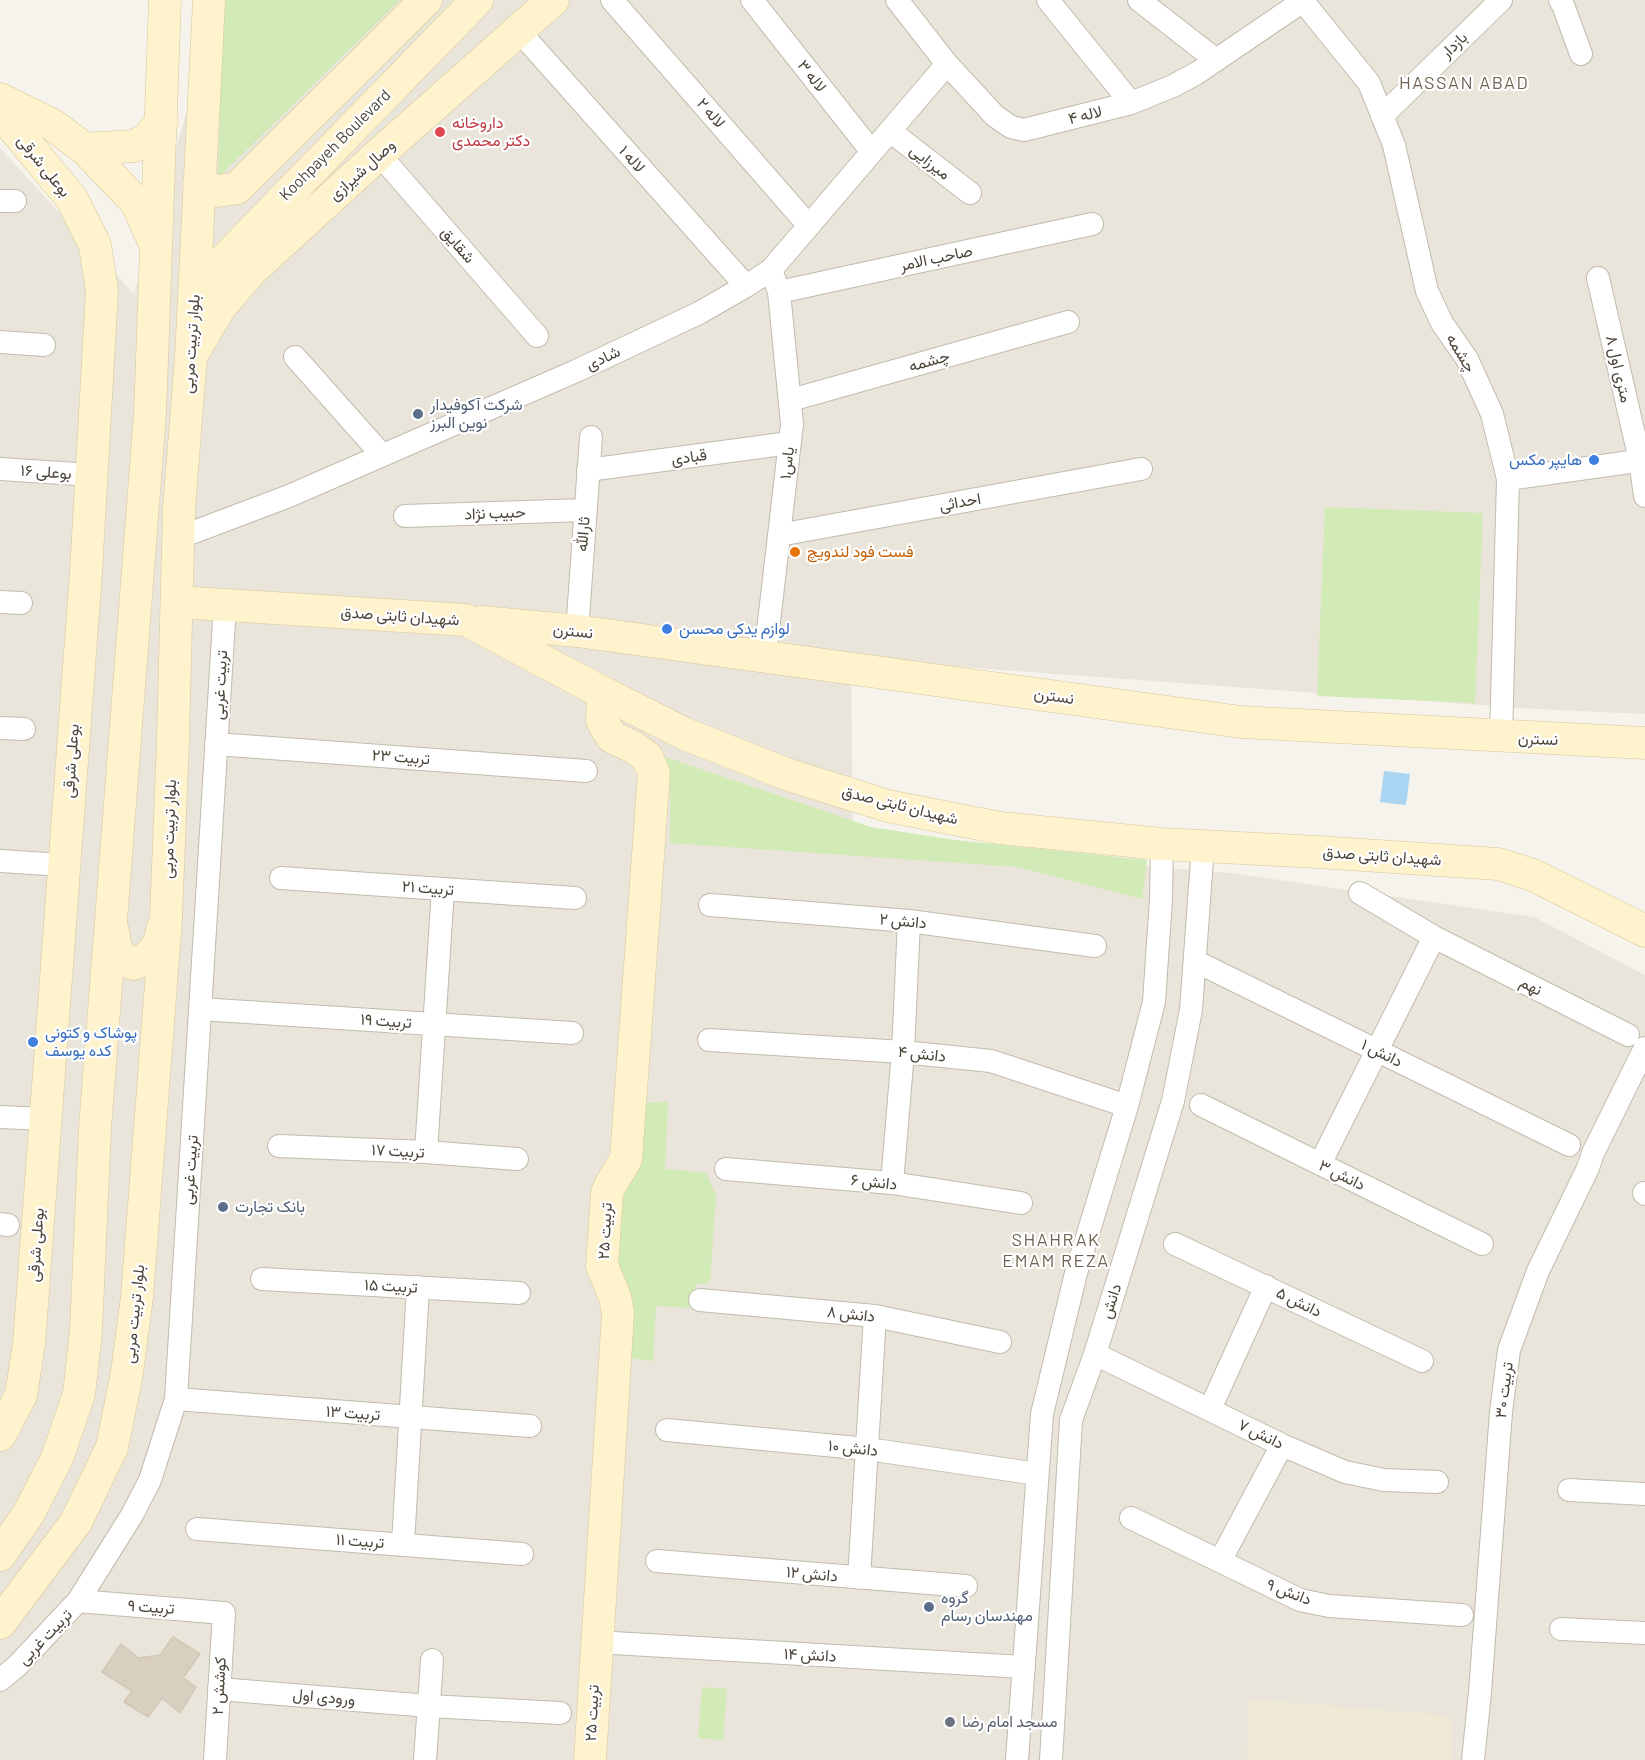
<!DOCTYPE html>
<meta charset="utf-8">
<style>
body{margin:0}
canvas{display:block;background:#f6f3ec}
</style>
<canvas width="1645" height="1760"></canvas>
<script>
const ctx = document.querySelector('canvas').getContext('2d');
ctx.lineJoin = 'round';
function fillPath(path, color) { ctx.fillStyle = color; ctx.fill(path, 'evenodd'); }
const poly = rows => new Path2D(rows.map(r => 'M' + r).join(''));
function strokePath(path, color, width, dash) { ctx.strokeStyle = color; ctx.lineWidth = width; ctx.lineCap = dash ? 'butt' : 'round'; ctx.setLineDash(dash || []); ctx.stroke(path); }
function drawText(font, color, halo, rows, align = 'center') {
  ctx.font = font + ' Barlow,Vazirmatn,sans-serif'; ctx.lineWidth = 4.5; ctx.setLineDash([]); ctx.textBaseline = 'middle'; ctx.strokeStyle = halo; ctx.fillStyle = color; for (const [text, x, y, turn = 0] of rows) {
    ctx.save(); ctx.translate(x, y); ctx.rotate((+turn || 0) * Math.PI / 180); ctx.textAlign = isNaN(turn) ? turn : align; if (halo) ctx.strokeText(text, 0, 0); ctx.fillText(text, 0, 0); ctx.restore();
  }
}
fillPath(poly([
 [219,0,1645,0,1645,714,1536,709,851,659,853,844,1231,873,1534,917,1645,975,1645,1760,0,1760,0,148,134,294]
]), '#eae5da');
fillPath(poly([
 [1250,1699,1453,1716,1451,1760,1247,1760]
]), '#efe8d6');
fillPath(poly([
 [223,0,400,0,218,178],
 [1325,507,1483,513,1475,703,1317,696],
 [663,756,871,827,955,840,1147,860,1142,899,1018,867,670,843,670,780],
 [668,1102,665,1169,706,1173,716,1196,710,1283,696,1284,694,1308,656,1306,653,1361,625,1358,613,1275,616,1190,642,1103],
 [702,1687,727,1689,723,1740,698,1738]
]), '#d2eab5');
fillPath(poly([
 [1384,771,1410,774,1406,805,1380,802]
]), '#a9d4f2');
const building = poly([
 [173,1637,200,1654,183,1678,196,1687,180,1713,162,1698,148,1717,124,1702,132,1691,102,1672,121,1644,139,1658,160,1655,173,1637]
]);
fillPath(building, '#d8cfc1');
strokePath(building, '#d3c7b4', 1.5);
const street = poly([
 [612,0,809,226],
 [752,0,872,152],
 [897,0,947,64,995,116,1011,127,1024,130,1131,103,1173,86,1197,73,1303,1],
 [1048,0,1131,103],
 [1139,0,1216,60],
 [1302,0,1369,83,1394,145,1427,291,1442,323,1467,359,1492,414,1508,479,1501,737],
 [1560,0,1563,5,1581,54],
 [519,31,746,286],
 [1382,116,1501,0],
 [890,131,970,193],
 [379,154,537,336],
 [0,201,15,201],
 [1598,278,1640,460,1645,496],
 [779,292,1092,224],
 [0,342,44,345],
 [295,357,382,455],
 [791,400,1068,322],
 [0,469,92,475],
 [588,470,790,443],
 [1508,479,1645,460],
 [405,516,585,510],
 [779,535,1141,469],
 [178,538,289,496,576,371,699,313,746,286,771,270,947,64],
 [0,602,21,603],
 [577,631,591,437],
 [765,656,792,424,779,292,771,270],
 [0,728,24,729],
 [216,744,586,771],
 [0,861,63,865],
 [281,878,575,898],
 [1360,893,1434,937,1628,1035],
 [710,905,909,921,1095,946],
 [1195,961,1569,1145],
 [200,1009,572,1033],
 [709,1040,903,1052,991,1061,1127,1106],
 [1201,1105,1482,1244],
 [0,1117,45,1119],
 [279,1146,426,1152,517,1159],
 [426,1152,443,889],
 [1320,1164,1434,937],
 [726,1169,892,1183,1021,1203],
 [892,1183,903,1052,909,921],
 [1644,1193,1645,1194],
 [0,1224,8,1225],
 [1175,1244,1422,1361],
 [262,1279,519,1293],
 [700,1300,875,1316,1000,1342],
 [1095,1354,1282,1445,1345,1472,1384,1480,1437,1482],
 [176,1399,530,1426],
 [1210,1409,1266,1286],
 [667,1430,868,1449,1037,1474],
 [1569,1490,1645,1494],
 [1131,1518,1300,1600,1329,1606,1462,1615],
 [197,1529,522,1554],
 [403,1544,418,1287],
 [657,1561,966,1586],
 [1220,1561,1282,1445],
 [859,1578,875,1316],
 [78,1601,224,1613,215,1760],
 [1561,1629,1645,1633],
 [596,1642,1024,1667],
 [0,1680,17,1666,78,1601,132,1515,150,1480,176,1399,225,605],
 [219,1689,429,1706,560,1713],
 [425,1760,432,1660],
 [1017,1760,1042,1414,1076,1273,1127,1106,1154,1002,1161,899,1162,844],
 [1051,1760,1071,1420,1095,1354,1173,1101,1191,1010,1203,846],
 [1473,1760,1480,1692,1501,1412,1509,1350,1538,1271,1588,1168,1593,1153,1645,1048]
]);
const secondary = poly([
 [0,99,53,125,85,149,136,202,155,244],
 [0,112,72,199,95,245,102,291,86,572,29,1344,21,1395,0,1435],
 [85,149,134,146,147,139,162,121],
 [199,185,218,191,237,188,426,0],
 [195,290,477,0],
 [194,351,220,307,251,271,379,154,553,0],
 [177,602,466,620,592,687,685,734,786,774,888,806,1000,828,1162,844,1318,852,1498,864,1533,875,1645,931],
 [482,622,577,631,1241,722,1645,743],
 [112,928,117,953,124,960,133,964,147,958,153,951,159,943,163,927],
 [0,1555,29,1513,57,1458,79,1394,86,1331,95,1128,150,414,165,0],
 [0,1623,76,1522,112,1447,127,1373,137,1297,166,919,173,739,179,508,191,357,209,0],
 [590,1760,618,1313,615,1297,602,1266,607,1193,610,1186,626,1159,654,773,647,757,633,747,612,737,606,728,602,720,603,693]
]);
strokePath(street, '#c2bbae', 24);
strokePath(secondary, '#d6c79b', 33);
strokePath(street, '#fff', 22);
strokePath(secondary, '#fff3cd', 32);
for (const [x, y, r, color] of [
 [440,132,6,"#e0444e"],
 [418,414,6,"#5c6f8a"],
 [1594,460,6,"#3f7fe0"],
 [795,552,6,"#e8710a"],
 [667,629,6,"#3f7fe0"],
 [33,1042,6,"#3f7fe0"],
 [223,1207,6,"#5c6f8a"],
 [929,1607,6,"#5c6f8a"],
 [950,1722,6,"#6b7280"]
]) { const dot = new Path2D(); dot.arc(x, y, r, 0, 2 * Math.PI); ctx.fillStyle = color; ctx.fill(dot); strokePath(dot, '#fff', 2); }
drawText('16px', '#4b4439', '#fff', [
 ["بازدار",1454,45,-44],
 ["لاله ۳",812,76,52],
 ["لاله ۲",711,113,49],
 ["لاله ۴",1085,115,-14],
 ["Koohpayeh Boulevard",335,145,-45],
 ["لاله ۱",632,159,48],
 ["میرزایی",930,162,38],
 ["بوعلی شرقی",44,166,51],
 ["وصال شیرازی",362,170,-42],
 ["شقایق",458,245,49],
 ["صاحب الامر",936,258,-12],
 ["بلوار تربیت مربی",191,344,-86],
 ["چشمه",1461,353,59],
 ["شادی",603,358,-25],
 ["چشمه",929,361,-16],
 ["۸ متری اول",1619,369,77],
 ["قبادی",689,457,-8],
 ["یاس۱",787,463,-84],
 ["بوعلی ۱۶",46,472,4],
 ["احداثی",960,502,-10],
 ["حبیب نژاد",495,513,-2],
 ["ثارالله",583,534,-86],
 ["شهیدان ثابتی صدق",400,616,4],
 ["نسترن",573,631,6],
 ["تربیت غربی",220,685,-87],
 ["نسترن",1054,696,8],
 ["نسترن",1538,739,2],
 ["تربیت ۲۳",401,757,4],
 ["بوعلی شرقی",71,761,-86],
 ["شهیدان ثابتی صدق",900,805,14],
 ["بلوار تربیت مربی",169,829,-88],
 ["شهیدان ثابتی صدق",1382,856,4],
 ["تربیت ۲۱",428,888,4],
 ["دانش ۲",903,921,5],
 ["نهم",1531,986,27],
 ["تربیت ۱۹",386,1021,4],
 ["دانش ۱",1382,1053,26],
 ["دانش ۴",922,1054,6],
 ["تربیت ۱۷",398,1151,3],
 ["تربیت غربی",190,1170,-86],
 ["دانش ۳",1342,1175,26],
 ["دانش ۶",874,1182,6],
 ["تربیت ۲۵",605,1231,-87],
 ["بوعلی شرقی",36,1245,-86],
 ["تربیت ۱۵",391,1286,3],
 ["دانش",1111,1301,-72],
 ["دانش ۵",1299,1302,26],
 ["بلوار تربیت مربی",134,1314,-84],
 ["دانش ۸",851,1314,6],
 ["تربیت ۳۰",1504,1390,-83],
 ["تربیت ۱۳",353,1413,4],
 ["دانش ۷",1261,1434,26],
 ["دانش ۱۰",853,1448,6],
 ["تربیت ۱۱",360,1541,4],
 ["دانش ۱۲",812,1574,5],
 ["دانش ۹",1289,1592,21],
 ["تربیت ۹",151,1607,4],
 ["تربیت غربی",45,1637,-46],
 ["دانش ۱۴",810,1655,3],
 ["کوشش ۲",219,1686,-87],
 ["ورودی اول",324,1697,5],
 ["تربیت ۲۵",592,1713,-87]
]);
drawText('16px', '#be3a42', '#fff', [
 ["داروخانه",452,123],
 ["دکتر محمدی",452,141]
], 'left');
drawText('16px', '#4e5e75', '#fff', [
 ["شرکت آکوفیدار",430,405],
 ["نوین البرز",430,423],
 ["بانک تجارت",235,1207],
 ["گروه",941,1598],
 ["مهندسان رسام",941,1616]
], 'left');
drawText('16px', '#366cbe', '#fff', [
 ["هایپر مکس",1582,460,"right"],
 ["لوازم یدکی محسن",679,629],
 ["پوشاک و کتونی",45,1033],
 ["کده یوسف",45,1051]
], 'left');
drawText('16px', '#c56008', '#fff', [
 ["فست فود لندویچ",807,552]
], 'left');
drawText('16px', '#5b616d', '#fff', [
 ["مسجد امام رضا",962,1722]
], 'left');
ctx.letterSpacing = '1.5px';
drawText('18px', '#6e6250', '#fff', [
 ["HASSAN ABAD",1464,83],
 ["SHAHRAK",1056,1240],
 ["EMAM REZA",1056,1261]
]);
ctx.letterSpacing = '0px';
</script>
